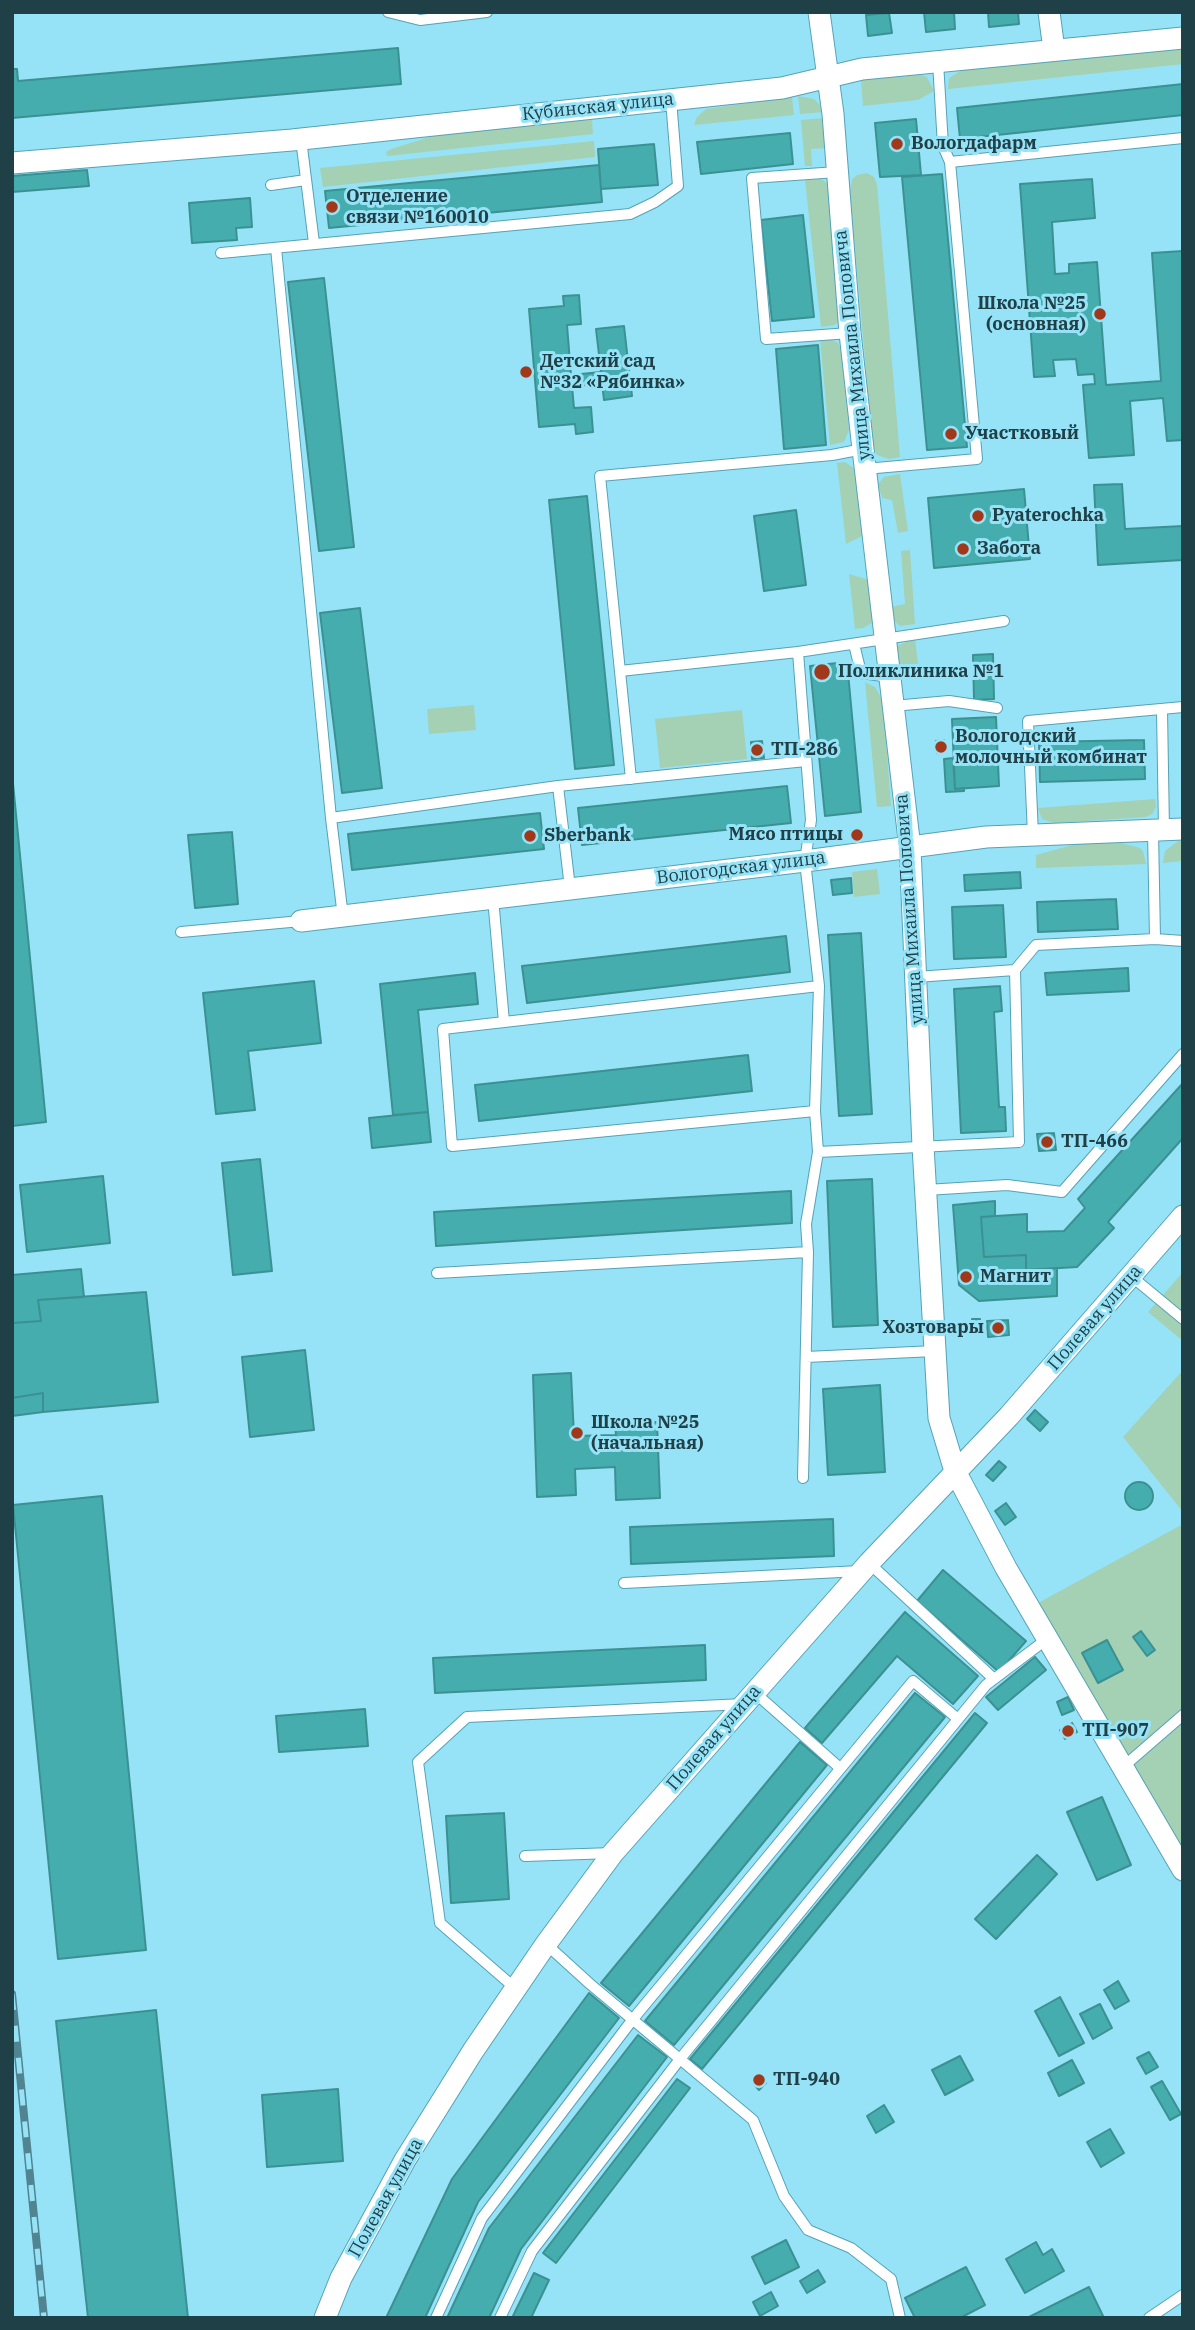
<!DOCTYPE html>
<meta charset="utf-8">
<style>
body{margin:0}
#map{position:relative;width:1195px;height:2330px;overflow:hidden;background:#96e3f8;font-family:"IBM Plex Serif",serif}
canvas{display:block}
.frame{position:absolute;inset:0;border:14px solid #204048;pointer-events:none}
</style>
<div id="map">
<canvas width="1195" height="2330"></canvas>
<div class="frame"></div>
</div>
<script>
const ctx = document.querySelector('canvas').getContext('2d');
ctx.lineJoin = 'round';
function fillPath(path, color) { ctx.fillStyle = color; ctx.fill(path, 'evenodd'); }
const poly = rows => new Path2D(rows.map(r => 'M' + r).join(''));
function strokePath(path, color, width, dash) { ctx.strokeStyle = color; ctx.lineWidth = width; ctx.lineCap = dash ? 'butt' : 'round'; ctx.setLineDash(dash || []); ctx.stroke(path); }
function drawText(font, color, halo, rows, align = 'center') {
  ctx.font = font + ' "IBM Plex Serif",serif'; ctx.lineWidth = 6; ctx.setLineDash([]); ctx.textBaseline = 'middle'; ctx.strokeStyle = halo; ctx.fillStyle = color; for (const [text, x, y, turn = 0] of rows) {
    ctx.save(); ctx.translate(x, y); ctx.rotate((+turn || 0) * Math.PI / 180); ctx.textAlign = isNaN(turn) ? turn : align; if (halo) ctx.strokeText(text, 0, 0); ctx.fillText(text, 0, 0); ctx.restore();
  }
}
fillPath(poly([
 [1183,49,1183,64,948,89,949,78,962,70],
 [921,75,927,77,934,91,918,100,863,106,861,80],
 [798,96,814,99,820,105,823,112,800,114],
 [792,97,794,115,694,125,697,117,706,109],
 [825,118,828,148,811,149,812,166,805,166,801,120],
 [592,119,593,134,387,156,386,152,391,149,433,136],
 [594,141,595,157,323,187,320,168],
 [867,173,874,177,877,184,900,457,889,459,877,455,873,447,850,192,852,179,857,175],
 [821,179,827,183,831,190,840,321,834,325,821,327,805,180],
 [828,338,838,343,841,350,849,430,844,442,830,445,820,339],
 [845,462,855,469,864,530,862,536,846,544,837,463],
 [900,474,908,531,898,533,892,500,882,498,878,484,884,477],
 [910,550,915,624,900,626,892,619,890,607,905,604,901,551],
 [849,574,869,580,874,622,863,628,855,629],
 [915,638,919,673,906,673,899,668,895,647],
 [865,682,875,687,883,701,891,806,877,807],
 [474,705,476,730,429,734,427,709],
 [742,710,747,759,660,768,655,719],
 [1155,799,1156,807,1152,814,1146,817,1054,823,1042,819,1038,808],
 [1178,841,1182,841,1183,861,1163,863,1165,851],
 [1121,843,1140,848,1143,851,1146,864,1036,868,1036,855,1076,844],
 [877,869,880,894,854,897,852,872],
 [1183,1272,1183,1341,1148,1312],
 [1183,1370,1183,1512,1123,1437],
 [1183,1524,1183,1853,1038,1603]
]), '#a4d0b4');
const building = poly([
 [924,12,954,12,955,29,926,32,924,12],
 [988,12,1018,12,1019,24,989,27,988,12],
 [889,13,892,33,868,36,866,15,889,13],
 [398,48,401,84,12,118,12,69,17,69,18,81,398,48],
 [1183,84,1183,115,960,139,957,108,1183,84],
 [916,119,921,175,880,177,875,123,916,119],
 [790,133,793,164,701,174,697,142,790,133],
 [654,144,658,185,601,189,598,149,654,144],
 [599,165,602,202,329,228,325,191,599,165],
 [87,170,89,186,12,192,12,176,87,170],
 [942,174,967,447,927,450,902,177,942,174],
 [1092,179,1095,218,1052,222,1055,274,1069,273,1069,264,1097,262,1106,385,1161,381,1152,253,1183,251,1183,440,1167,441,1163,398,1130,401,1134,455,1089,458,1083,385,1095,384,1094,374,1078,375,1076,359,1053,360,1055,376,1034,377,1020,184,1092,179],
 [250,198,252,227,236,228,237,240,192,243,189,203,250,198],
 [803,215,814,317,772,321,761,220,803,215],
 [324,278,354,547,319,551,288,282,324,278],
 [579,295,581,324,567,325,571,375,601,372,596,329,624,326,632,396,604,400,602,384,572,386,574,408,591,407,593,432,576,434,575,424,539,427,529,309,564,306,563,296,579,295],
 [818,345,826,445,784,449,776,349,818,345],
 [1122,484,1125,529,1183,526,1183,560,1098,565,1094,485,1122,484],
 [1024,489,1030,559,934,568,928,498,1024,489],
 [587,496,614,765,575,769,549,500,587,496],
 [796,510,806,585,764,591,754,516,796,510],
 [360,608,382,788,342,793,320,613,360,608],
 [993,654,994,699,974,700,973,655,993,654],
 [847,662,861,812,825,816,810,666,847,662],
 [996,717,999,786,955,789,952,719,996,717],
 [944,740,945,752,937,753,936,741,944,740],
 [1144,740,1145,779,1040,782,1039,742,1144,740],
 [762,741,764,758,752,759,751,742,762,741],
 [953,758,955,789,964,788,964,791,946,792,944,759,953,758],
 [12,773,46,1122,12,1126,12,773],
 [787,786,791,823,582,845,578,808,787,786],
 [540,813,544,849,352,870,348,834,540,813],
 [862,830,863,838,852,839,851,831,862,830],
 [232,832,238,904,195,908,188,835,232,832],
 [1020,872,1021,888,965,891,964,875,1020,872],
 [851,878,852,893,833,895,831,880,851,878],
 [1116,899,1118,929,1038,932,1037,902,1116,899],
 [1003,905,1006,957,954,959,952,907,1003,905],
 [861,933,872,1114,839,1116,828,935,861,933],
 [786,936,790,972,527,1003,522,966,786,936],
 [1128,968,1129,991,1047,995,1045,973,1128,968],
 [475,973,478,1004,418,1010,428,1112,393,1115,380,984,475,973],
 [314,981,321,1043,248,1051,255,1110,216,1114,203,993,314,981],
 [1000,986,1002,1011,994,1012,999,1107,1005,1107,1006,1131,961,1133,954,989,1000,986],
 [748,1055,752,1091,479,1121,475,1085,748,1055],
 [1183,1083,1183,1138,1108,1222,1114,1228,1077,1267,1026,1270,1026,1255,984,1257,981,1217,1027,1214,1027,1232,1064,1231,1085,1208,1078,1199,1183,1083],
 [428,1112,431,1142,372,1148,369,1118,428,1112],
 [1054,1133,1056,1150,1039,1151,1037,1134,1054,1133],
 [260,1159,272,1271,233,1275,222,1163,260,1159],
 [103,1176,110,1243,27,1252,20,1185,103,1176],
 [872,1179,878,1325,833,1327,827,1181,872,1179],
 [791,1191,792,1223,436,1246,434,1212,791,1191],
 [995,1201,995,1216,981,1217,984,1257,1026,1255,1026,1270,1057,1268,1057,1296,979,1301,959,1285,953,1205,995,1201],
 [81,1269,84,1297,38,1300,41,1321,12,1323,12,1275,81,1269],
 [146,1292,158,1402,43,1412,43,1393,12,1398,12,1323,41,1321,38,1300,146,1292],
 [972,1319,980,1319,980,1332,972,1331,972,1319],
 [1008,1320,1009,1335,988,1337,987,1321,1008,1320],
 [305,1350,314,1430,250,1437,242,1357,305,1350],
 [571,1373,574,1436,616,1435,615,1424,657,1422,660,1498,616,1500,615,1467,575,1469,576,1495,537,1497,533,1375,571,1373],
 [880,1385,885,1472,828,1475,823,1389,880,1385],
 [43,1393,43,1412,12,1416,12,1398,43,1393],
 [1035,1410,1048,1422,1040,1431,1027,1419,1035,1410],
 [999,1461,1006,1467,993,1481,986,1475,999,1461],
 '1125 1496a14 14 0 1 1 28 0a14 14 0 1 1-28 0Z',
 [102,1496,146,1950,58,1959,13,1505,102,1496],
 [1006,1503,1016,1517,1005,1525,995,1511,1006,1503],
 [833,1519,834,1556,631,1564,630,1527,833,1519],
 [943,1570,1026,1641,999,1672,917,1601,943,1570],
 [905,1612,978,1676,953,1704,897,1656,822,1743,805,1728,905,1612],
 [1141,1631,1155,1650,1147,1656,1133,1637,1141,1631],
 [1107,1640,1123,1670,1098,1683,1082,1653,1107,1640],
 [705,1645,706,1680,435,1693,433,1658,705,1645],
 [1035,1657,1046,1670,998,1710,986,1697,1035,1657],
 [915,1693,945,1717,674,2045,645,2021,915,1693],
 [1068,1697,1074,1710,1062,1715,1057,1702,1068,1697],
 [365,1709,368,1746,279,1752,276,1716,365,1709],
 [975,1713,987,1723,702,2069,690,2059,975,1713],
 [1072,1723,1077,1732,1065,1739,1060,1730,1072,1723],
 [800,1742,827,1765,629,2006,601,1983,800,1742],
 [1102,1797,1131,1865,1097,1880,1067,1812,1102,1797],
 [504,1813,509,1899,451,1903,446,1816,504,1813],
 [1037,1855,1057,1874,996,1939,975,1919,1037,1855],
 [1118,1981,1129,2001,1115,2009,1104,1990,1118,1981],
 [589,1993,619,2018,478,2202,425,2318,386,2318,452,2179,589,1993],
 [1060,1997,1084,2043,1059,2056,1035,2011,1060,1997],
 [1100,2004,1112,2028,1093,2039,1080,2014,1100,2004],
 [156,2010,188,2318,88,2318,56,2021,156,2010],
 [638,2035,667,2057,521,2249,489,2318,447,2318,489,2228,638,2035],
 [1149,2052,1158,2067,1146,2074,1137,2058,1149,2052],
 [960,2056,973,2080,945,2095,932,2070,960,2056],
 [1072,2060,1084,2083,1059,2096,1048,2073,1072,2060],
 [759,2077,766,2083,759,2090,753,2083,759,2077],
 [677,2079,690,2088,556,2263,543,2253,677,2079],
 [1162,2081,1181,2114,1170,2120,1151,2087,1162,2081],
 [338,2089,343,2161,267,2167,262,2095,338,2089],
 [884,2105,894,2122,876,2133,867,2116,884,2105],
 [1110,2129,1124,2153,1101,2167,1087,2142,1110,2129],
 [786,2240,799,2267,765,2284,752,2257,786,2240],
 [1036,2242,1043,2255,1052,2249,1064,2271,1025,2293,1006,2259,1036,2242],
 [966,2267,985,2305,960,2318,915,2318,905,2298,966,2267],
 [818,2270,825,2282,807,2293,800,2281,818,2270],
 [534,2273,549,2280,531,2318,512,2318,534,2273],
 [1089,2287,1104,2318,1027,2318,1089,2287],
 [771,2292,778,2306,760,2316,753,2302,771,2292]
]);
fillPath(building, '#46adaf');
strokePath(building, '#3b9192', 2);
const service = poly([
 [388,12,420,20,487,12],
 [301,139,314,243],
 [950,162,1183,138],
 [837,172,752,178,766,339,850,333],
 [271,185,306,180],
 [276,248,331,818,343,917],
 [221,253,630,214,655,202,678,186,671,100],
 [865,469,977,459,950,162,943,146,938,62],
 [854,644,861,673,890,677],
 [620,671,798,652],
 [893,706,949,701,997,708],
 [1162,710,1164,830],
 [631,779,600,476,832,455,863,449],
 [558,786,570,888],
 [331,818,558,786,806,761],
 [1153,831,1155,939],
 [1033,835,1028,721,1183,707],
 [493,898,504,1022],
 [181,932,301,921],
 [1015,970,1036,945,1155,939,1183,941],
 [916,977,1015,970,1019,1142,818,1152,815,1111,819,986,805,861,811,820,798,652,1004,621],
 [815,1111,452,1146,443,1029,819,986],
 [926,1190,1007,1185,1062,1192,1183,1054],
 [437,1273,808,1252],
 [1131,1276,1183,1319],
 [806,1357,935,1351],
 [803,1478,808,1252,806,1224,818,1152],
 [869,1563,994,1679],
 [624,1583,860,1571],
 [754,1692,840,1768],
 [1123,1767,1183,1715],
 [525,1856,613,1853],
 [546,1944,590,1984,753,2120,784,2196,808,2230,851,2248,891,2279,900,2318],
 [515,1988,440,1923,418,1762,467,1717,744,1704],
 [436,2318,482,2218,633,2019,913,1681,958,1719],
 [500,2318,532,2251,680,2059,986,1685,1047,1639],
 [1149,2318,1183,2295]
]);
const minor = poly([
 [819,12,833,114,850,333,863,449,910,848,923,1146,939,1418,955,1471,1006,1568,1183,1870],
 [1049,12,1054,50],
 [12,163,292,140,782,88,862,69,1183,38],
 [301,921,805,861,986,837,1183,829],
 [325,2318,341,2278,405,2160,473,2051,546,1944,613,1853,869,1563,1009,1416,1183,1216]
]);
strokePath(service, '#55a2b6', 12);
strokePath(minor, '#55a2b6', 23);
strokePath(service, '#fff', 10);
strokePath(minor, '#fff', 21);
const rail = poly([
 [12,1994,44,2318]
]);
strokePath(rail, '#518491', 8);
strokePath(rail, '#96e3f8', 5, [16]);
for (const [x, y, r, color] of [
 [897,144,7,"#a03819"],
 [332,207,7,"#a03819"],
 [1100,314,7,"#a03819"],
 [526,372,7,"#a03819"],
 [951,434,7,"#a03819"],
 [978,516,7,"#a03819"],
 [963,549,7,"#a03819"],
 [822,672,9,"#a03819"],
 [941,747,7,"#a03819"],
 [757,750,7,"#a03819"],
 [857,835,7,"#a03819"],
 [530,836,7,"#a03819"],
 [1047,1142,7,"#a03819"],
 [966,1277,7,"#a03819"],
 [998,1328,7,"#a03819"],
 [577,1433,7,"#a03819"],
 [1068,1731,7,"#a03819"],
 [759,2080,7,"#a03819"]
]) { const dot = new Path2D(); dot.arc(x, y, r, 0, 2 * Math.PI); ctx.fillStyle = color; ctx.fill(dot); strokePath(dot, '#96e3f8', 2.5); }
drawText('18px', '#204048', '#96e3f8', [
 ["Кубинская улица",598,107,-6],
 ["улица Михаила Поповича",853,345,-96],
 ["Вологодская улица",741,868,-7],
 ["улица Михаила Поповича",910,909,-94],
 ["Полевая улица",1095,1318,-49],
 ["Полевая улица",714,1738,-49],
 ["Полевая улица",386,2198,-61]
]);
drawText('bold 18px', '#204048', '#96e3f8', [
 ["Вологдафарм",911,144],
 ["Отделение",346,197],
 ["связи №160010",346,218],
 ["Школа №25",1086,304,"right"],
 ["(основная)",1086,325,"right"],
 ["Детский сад",540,362],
 ["№32 «Рябинка»",540,383],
 ["Участковый",965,434],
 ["Pyaterochka",992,516],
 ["Забота",977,549],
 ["Поликлиника №1",838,672],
 ["Вологодский",955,737],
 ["молочный комбинат",955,758],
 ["ТП-286",771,750],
 ["Мясо птицы",843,835,"right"],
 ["Sberbank",544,836],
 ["ТП-466",1061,1142],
 ["Магнит",980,1277],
 ["Хозтовары",984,1328,"right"],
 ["Школа №25",591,1423],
 ["(начальная)",591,1444],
 ["ТП-907",1082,1731],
 ["ТП-940",773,2080]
], 'left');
</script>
